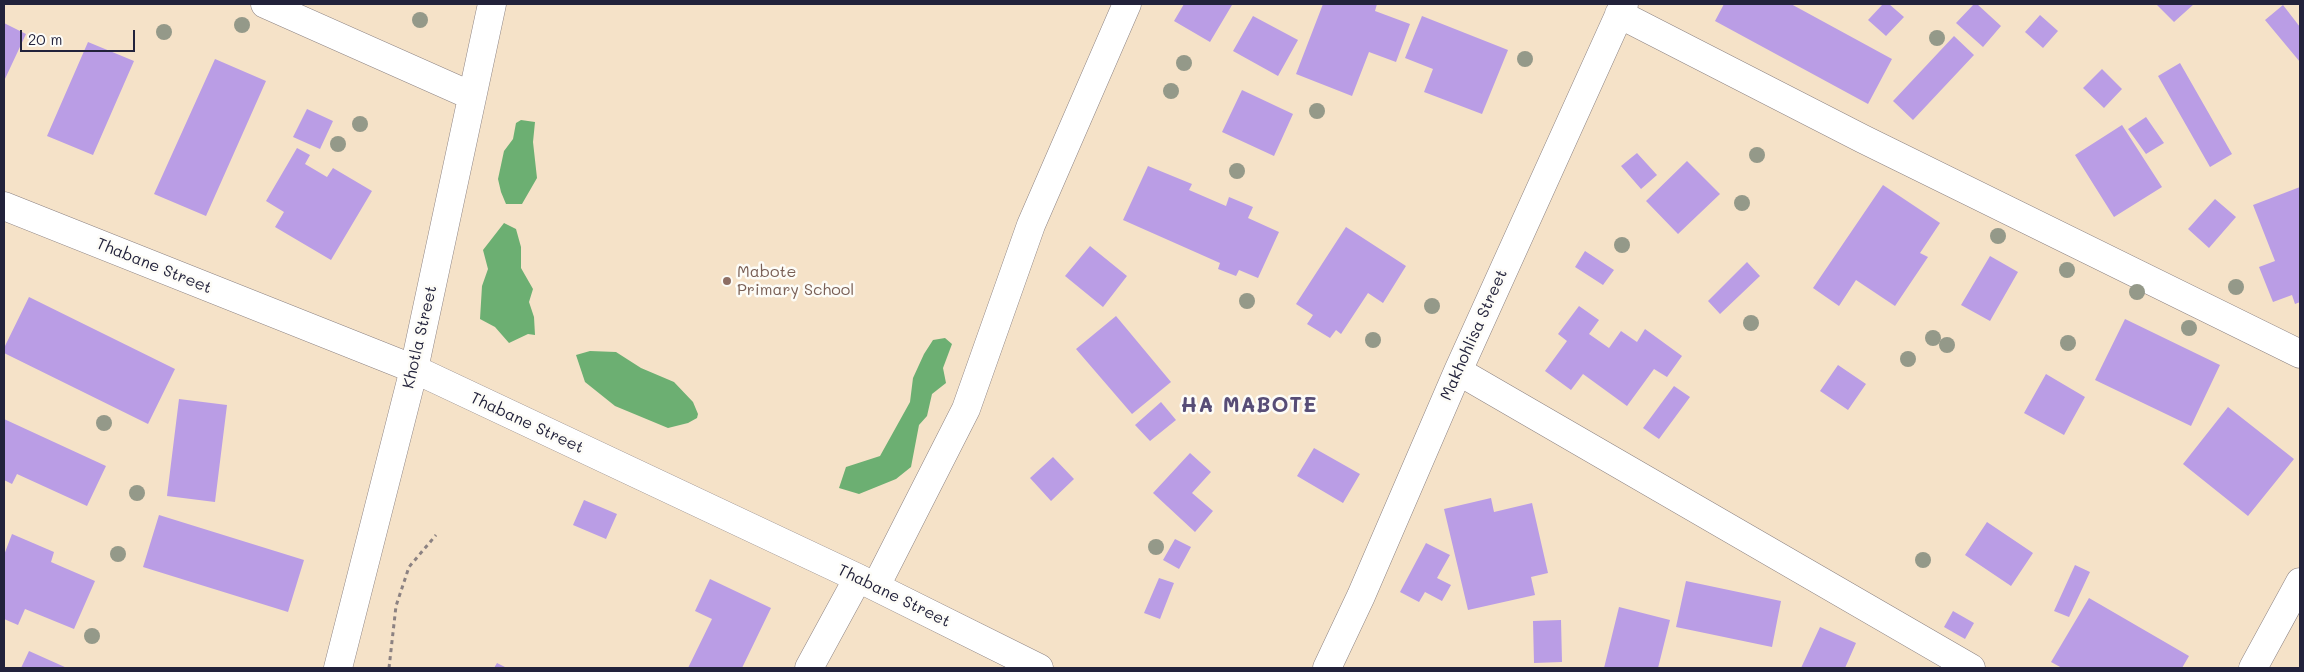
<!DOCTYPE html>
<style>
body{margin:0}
#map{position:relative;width:2304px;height:672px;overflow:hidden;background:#f5e2c8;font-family:Mali,sans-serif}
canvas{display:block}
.frame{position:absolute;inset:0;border:5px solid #22223b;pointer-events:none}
.scale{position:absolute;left:20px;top:30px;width:115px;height:22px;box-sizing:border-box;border:2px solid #22223b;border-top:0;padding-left:6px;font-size:15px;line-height:18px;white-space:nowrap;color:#22223b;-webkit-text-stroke:4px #fdfcf7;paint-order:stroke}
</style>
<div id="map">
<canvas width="2304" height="672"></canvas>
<div class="frame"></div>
<div class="scale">20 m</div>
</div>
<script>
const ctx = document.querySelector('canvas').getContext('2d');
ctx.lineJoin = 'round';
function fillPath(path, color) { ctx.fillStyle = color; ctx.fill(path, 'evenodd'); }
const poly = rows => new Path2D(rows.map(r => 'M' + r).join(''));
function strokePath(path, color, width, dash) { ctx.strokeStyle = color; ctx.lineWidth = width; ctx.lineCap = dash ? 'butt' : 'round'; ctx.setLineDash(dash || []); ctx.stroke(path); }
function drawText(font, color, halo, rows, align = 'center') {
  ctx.font = font + ' Mali,sans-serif'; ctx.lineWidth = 5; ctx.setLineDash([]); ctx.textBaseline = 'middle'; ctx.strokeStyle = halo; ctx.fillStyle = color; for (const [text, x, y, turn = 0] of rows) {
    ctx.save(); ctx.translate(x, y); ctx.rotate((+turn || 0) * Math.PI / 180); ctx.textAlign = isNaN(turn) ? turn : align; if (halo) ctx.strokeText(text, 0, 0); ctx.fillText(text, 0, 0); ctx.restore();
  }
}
fillPath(poly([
 [521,120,535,122,533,142,537,178,522,204,506,204,501,192,498,179,504,151,513,139,516,123],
 [504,223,516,229,521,247,521,268,533,289,529,302,534,317,535,335,528,334,509,343,495,327,480,319,482,286,488,269,483,250],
 [945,338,952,344,943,368,946,383,932,394,927,416,919,425,911,467,896,479,859,494,839,488,846,467,880,456,910,402,913,378,924,354,933,340],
 [590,351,616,352,641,368,674,382,693,402,698,414,697,418,688,423,668,428,615,406,585,382,576,355]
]), '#6caf72');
fillPath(poly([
 [1184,4,1230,4,1232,5,1210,42,1174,21],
 [1323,4,1377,4,1375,11,1410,24,1396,62,1369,52,1352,96,1296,74],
 [1724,4,1791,4,1892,59,1868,104,1715,21],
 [1883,4,1889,4,1904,17,1886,36,1868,20],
 [1974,4,1977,4,2001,26,1983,47,1956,23],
 [2156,4,2194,4,2174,22],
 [2283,5,2300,27,2300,62,2265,20],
 [2040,15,2058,31,2043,48,2025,32],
 [1253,16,1298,40,1278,76,1233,51],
 [1422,16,1508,50,1482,114,1424,92,1433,69,1405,58],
 [4,23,26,34,4,81],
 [1954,36,1974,55,1913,120,1893,101],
 [88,42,134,61,93,155,47,136],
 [215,59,266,81,206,216,154,194],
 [2180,63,2232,154,2210,167,2158,76],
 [2102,69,2122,89,2104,108,2083,88],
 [1242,90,1293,114,1274,156,1222,132],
 [307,109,333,121,320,149,293,137],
 [2146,117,2164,143,2146,154,2128,129],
 [2122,125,2162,187,2114,217,2075,155],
 [297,148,310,155,305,164,327,177,333,168,372,191,331,260,275,227,284,212,266,201],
 [1637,153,1657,175,1641,189,1621,166],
 [1687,161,1720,194,1678,234,1646,201],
 [1148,166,1192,184,1189,190,1226,206,1229,197,1253,207,1248,218,1279,232,1258,278,1239,270,1236,276,1218,269,1220,263,1123,220],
 [1883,185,1940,223,1920,253,1928,257,1895,306,1856,280,1839,306,1813,288],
 [2300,187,2300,302,2295,304,2292,295,2273,302,2259,267,2275,261,2253,205],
 [2215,199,2236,217,2209,248,2188,229],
 [1346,227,1406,266,1383,303,1368,293,1341,334,1336,330,1330,338,1307,324,1313,315,1296,304],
 [1090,246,1127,276,1103,307,1065,276],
 [1585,251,1614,270,1603,285,1575,267],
 [1990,256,2018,272,1990,321,1961,305],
 [1747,262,1760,276,1720,314,1708,301],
 [29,297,175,369,148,424,4,353,4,348],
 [1579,306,1599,320,1589,334,1609,348,1621,331,1637,342,1645,329,1682,356,1667,377,1654,369,1627,406,1583,374,1571,390,1545,371,1567,341,1558,334],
 [1116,316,1171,382,1132,414,1076,349],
 [2125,319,2220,365,2191,426,2095,380],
 [1838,365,1866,384,1848,410,1820,391],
 [2046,374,2085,397,2064,435,2024,413],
 [1674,386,1690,397,1659,439,1643,428],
 [179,399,227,405,215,502,167,496],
 [1161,402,1176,420,1150,441,1135,425],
 [2228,407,2294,459,2248,516,2183,464],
 [4,419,106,466,87,506,17,474,12,484,4,480],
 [1314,448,1360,474,1343,503,1297,476],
 [1190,453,1211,472,1192,493,1213,511,1195,532,1153,493],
 [1053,457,1074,479,1051,501,1030,478],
 [1491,498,1494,512,1532,503,1548,573,1531,577,1535,595,1468,610,1444,509],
 [584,500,617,514,606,539,573,525],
 [159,515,304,560,288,612,143,567],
 [1987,522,2033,553,2011,586,1965,555],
 [12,534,54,552,51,562,95,581,74,629,25,609,18,625,4,619,4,555],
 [1175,539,1191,547,1179,569,1163,560],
 [1426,543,1450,555,1437,578,1451,585,1442,601,1425,592,1419,602,1400,592],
 [2075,565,2090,572,2069,617,2054,611],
 [1159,578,1174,583,1160,619,1144,613],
 [710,579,771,608,742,668,688,668,712,619,695,611],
 [1686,581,1781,601,1772,647,1676,627],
 [2089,598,2189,656,2182,668,2062,668,2051,662],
 [1619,607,1670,620,1658,668,1604,668],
 [1953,611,1974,623,1965,639,1944,627],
 [1561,620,1562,662,1534,663,1533,621],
 [1820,627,1856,643,1845,668,1801,668],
 [29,651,67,668,21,668],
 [497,663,507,668,494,668]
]), '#ba9de5');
const minor = poly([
 [265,4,472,96],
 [1619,14,1863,139,2300,354],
 [4,206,414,369,858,578,1039,668],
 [1458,371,1971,668],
 [876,586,966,409,1031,225,1127,4],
 [338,668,414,369,492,4],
 [809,668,858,578],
 [1327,668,1361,596,1458,371,1624,4],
 [2253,668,2300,582]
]);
strokePath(minor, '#8c8282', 29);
strokePath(poly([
 [389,668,396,606,409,567,436,535]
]), '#8c8282', 3, [4, 4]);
strokePath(minor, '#fff', 28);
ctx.fillStyle = '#949989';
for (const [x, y] of [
 [420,20],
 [242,25],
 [164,32],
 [1937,38],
 [1525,59],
 [1184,63],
 [1171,91],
 [1317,111],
 [360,124],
 [338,144],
 [1757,155],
 [1237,171],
 [1742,203],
 [1998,236],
 [1622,245],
 [2067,270],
 [2236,287],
 [2137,292],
 [1247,301],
 [1432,306],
 [1751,323],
 [2189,328],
 [1933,338],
 [1373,340],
 [2068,343],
 [1947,345],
 [1908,359],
 [104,423],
 [137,493],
 [1156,547],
 [118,554],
 [1923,560],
 [92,636]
]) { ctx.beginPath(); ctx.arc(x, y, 8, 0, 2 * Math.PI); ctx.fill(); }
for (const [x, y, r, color] of [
 [727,281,5,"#8d6e63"]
]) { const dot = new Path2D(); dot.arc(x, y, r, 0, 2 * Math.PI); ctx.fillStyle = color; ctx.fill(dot); strokePath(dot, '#fdfcf7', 2); }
drawText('16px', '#22223b', '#fdfcf7', [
 ["Thabane Street",154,266,22],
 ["Makhohlisa Street",1474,335,-66],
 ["Khotla Street",420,337,-77],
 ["Thabane Street",527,423,25],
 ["Thabane Street",894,596,26]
]);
drawText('16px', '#785e54', '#fdfcf7', [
 ["Mabote",737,272],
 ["Primary School",737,290]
], 'left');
ctx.letterSpacing = '1px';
drawText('bold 21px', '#574d76', '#fdfcf7', [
 ["HA MABOTE",1249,406]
]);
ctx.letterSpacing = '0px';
</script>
